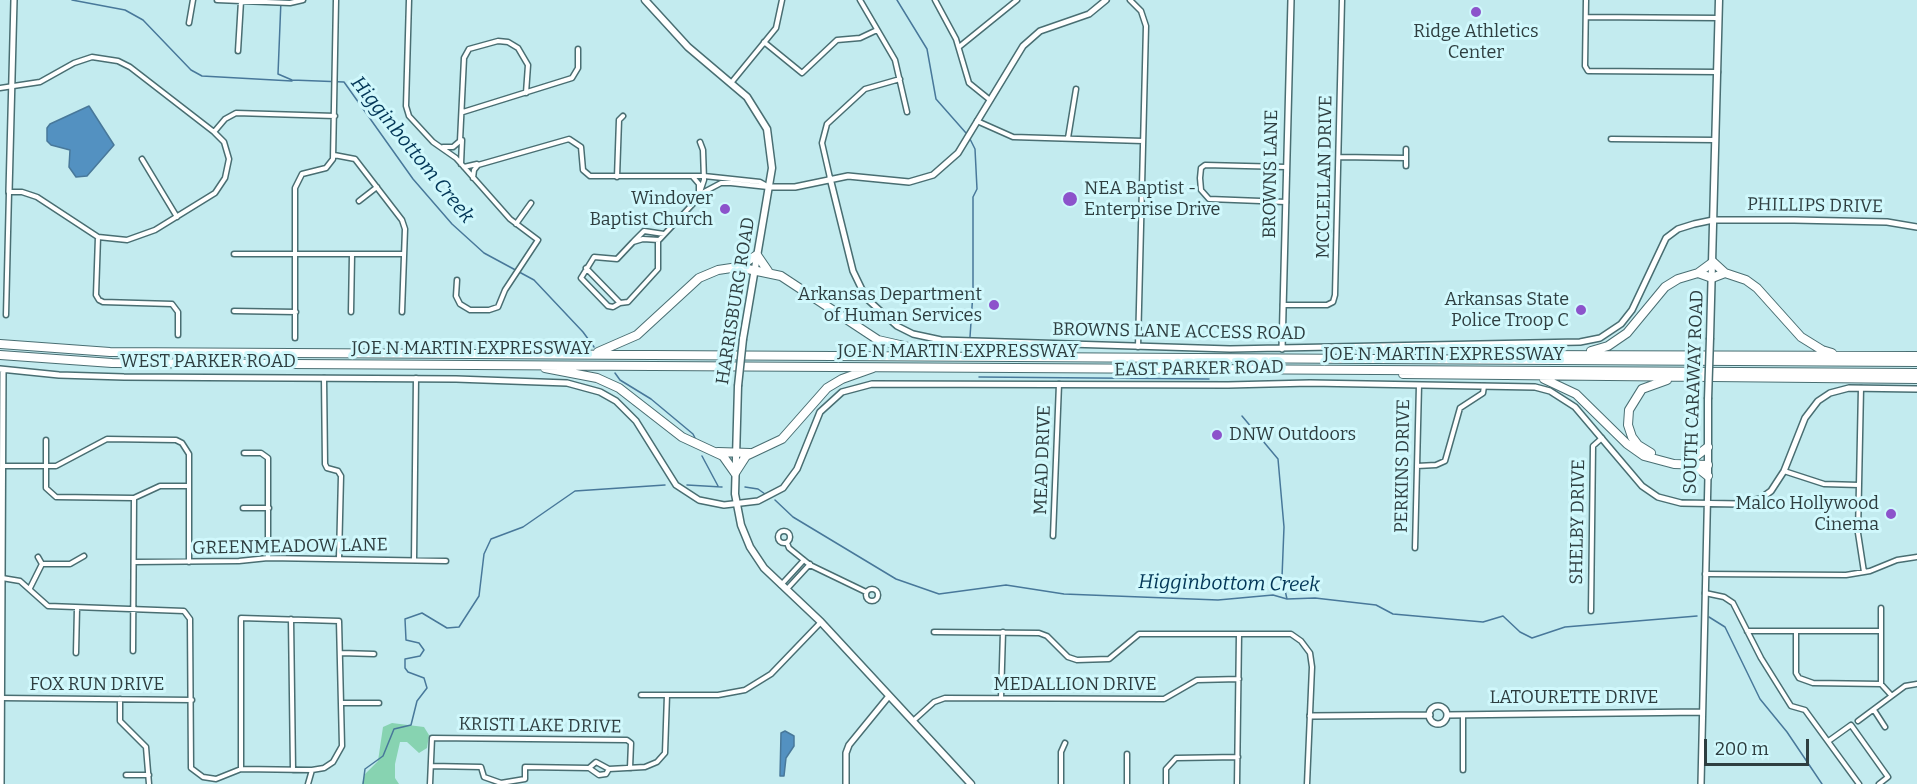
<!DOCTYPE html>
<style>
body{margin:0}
#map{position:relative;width:1917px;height:784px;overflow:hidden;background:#c3ebef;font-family:Bitter,serif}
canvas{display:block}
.scale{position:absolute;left:1704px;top:739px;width:105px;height:27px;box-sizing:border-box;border:3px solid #2e3e40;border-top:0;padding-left:8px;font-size:18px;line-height:21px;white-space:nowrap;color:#2e3e40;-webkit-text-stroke:4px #d0f8fc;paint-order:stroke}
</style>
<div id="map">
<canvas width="1917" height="784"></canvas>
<div class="scale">200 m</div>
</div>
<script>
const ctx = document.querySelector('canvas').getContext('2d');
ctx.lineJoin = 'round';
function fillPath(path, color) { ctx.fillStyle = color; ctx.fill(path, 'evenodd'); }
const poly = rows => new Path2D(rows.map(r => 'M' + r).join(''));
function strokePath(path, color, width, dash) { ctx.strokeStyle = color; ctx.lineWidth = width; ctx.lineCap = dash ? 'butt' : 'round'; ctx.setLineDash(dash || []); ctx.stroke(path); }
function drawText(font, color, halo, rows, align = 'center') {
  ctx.font = font + ' Bitter,serif'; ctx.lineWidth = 6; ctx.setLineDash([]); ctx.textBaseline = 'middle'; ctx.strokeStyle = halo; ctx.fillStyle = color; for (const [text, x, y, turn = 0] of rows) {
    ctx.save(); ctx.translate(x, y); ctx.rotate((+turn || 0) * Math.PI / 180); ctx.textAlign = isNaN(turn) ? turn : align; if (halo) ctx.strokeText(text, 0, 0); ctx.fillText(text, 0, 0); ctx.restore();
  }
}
fillPath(poly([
 [392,723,424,727,429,735,427,748,419,753,407,742,400,742,395,764,395,778,399,784,362,784,365,774,378,761,383,727]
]), '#87d3b1');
const water = poly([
 [89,106,114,145,87,176,76,177,69,167,70,150,51,145,47,141,47,128,50,124,89,106],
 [785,731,794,736,794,746,786,758,784,776,780,776,781,733,785,731]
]);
fillPath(water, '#5391c1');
strokePath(water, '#48789a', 1.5);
strokePath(poly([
 [72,0,125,10,143,20,191,70,202,76,292,81],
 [281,0,278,74,292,80,344,82,413,179,452,224,484,253,534,280,583,332,594,347],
 [897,0,927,49,936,99,966,133],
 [970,337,973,292,973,197,977,189,975,149,970,139],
 [615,373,620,380,651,399,693,434,695,438],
 [979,377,1209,379],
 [1242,416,1278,459,1284,527,1282,577,1287,599],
 [702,456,718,486],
 [687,485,722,487],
 [745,487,758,489,765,494],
 [775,500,793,517,896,579,939,594,1006,585,1064,594,1218,600,1273,595,1287,599,1315,598,1376,605,1393,614,1483,622,1503,616,1520,632,1532,638,1565,627,1697,616],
 [1709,617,1725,627,1760,699,1787,732,1822,784],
 [363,784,365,769,383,756,394,729,411,725,417,701,427,688,424,678,408,672,405,668,405,659,420,656,424,650,419,643,406,640,405,619,422,613,447,628,459,627,479,596,484,554,491,539,523,527,575,491,665,485]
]), '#48789a', 1.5);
const minor = poly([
 [217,0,290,3,303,0],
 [409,0,406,106,409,116,433,142,456,158,510,219,538,240,505,290,498,307,489,310,470,310,460,304,456,296,457,280],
 [860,0,895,60,907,112],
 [935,0,956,39,969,83,990,100],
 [1130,0,1141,11,1146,26,1138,347],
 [1586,0,1585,66,1588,71,1718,72],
 [1586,17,1719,18],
 [189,23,193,0],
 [764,42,802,73,837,40,860,38,877,30],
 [959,47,1017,0],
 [238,51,241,1],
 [731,83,776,28,782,0],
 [0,88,40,82,74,63,92,57,118,61,130,67,214,132,224,142,229,159,225,178,215,193,155,230,127,240,98,237,37,197,22,192,9,192,6,315],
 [463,112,572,78,578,68,578,49],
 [977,121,1013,137,1143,141],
 [214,132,225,119,236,113,335,116],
 [1068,138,1076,89],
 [1611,139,1715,140],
 [443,147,453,147,460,141,464,58,469,49,498,41,508,42,518,48,528,65,526,93],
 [334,155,355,159,402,220,405,229,402,312],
 [1339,157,1406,158],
 [142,159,177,217],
 [461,164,462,140],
 [1406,166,1406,149],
 [464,167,477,164],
 [617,177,619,120,623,116],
 [693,177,699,184,699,191],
 [473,178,474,170,478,165,569,139,581,147,583,170,590,176,704,176,760,182,769,187],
 [830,178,822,143,827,124,865,89,900,79],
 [731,183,768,187],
 [699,195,704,180,703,150,700,142],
 [359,201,377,187],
 [1286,202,1209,199,1201,190,1200,178,1201,168,1205,165,1286,167],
 [516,224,531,203],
 [98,237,96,295,99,300,103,302,172,304,178,312,178,335],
 [634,241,644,231,664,234],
 [234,254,404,254],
 [586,268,620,303,628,302,658,269,658,241],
 [620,303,613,307,608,306,581,278,594,257,617,259,633,242,643,239,659,240,704,192,721,183,731,183],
 [1283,305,1327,305,1333,302,1335,295,1342,0],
 [234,311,296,312],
 [351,312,352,255],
 [295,338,295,188,302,174,326,168,333,159,336,0],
 [324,378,325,464,327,468,338,471,341,476,339,558],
 [1861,388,1858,533,1864,572],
 [46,440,46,488,56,497,134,498,160,486,189,486],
 [244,453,261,453,268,458,268,558],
 [3,466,56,466,107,439,176,440,182,443,189,454,189,562],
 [1417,466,1436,465,1445,461,1460,408,1483,393,1484,386],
 [1784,471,1824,484,1859,485],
 [243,508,269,508],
 '778 537a6 6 0 1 1 12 0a6 6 0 1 1-12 0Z',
 [1053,536,1059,384],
 [787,543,789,548,810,565,866,592],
 [1415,548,1419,385],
 [38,557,42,564],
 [414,560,416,378],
 [134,562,239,561,268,558,446,561],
 [42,564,70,564,84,556],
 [1705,574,1846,575,1870,571,1897,560,1917,557],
 [2,578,20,581,48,606,184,611,190,619,191,768,203,777,216,779,241,769,312,770,324,768,333,762,342,746,339,621,241,618,241,769],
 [781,585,804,560],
 [30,588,42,564],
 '866 595a6 6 0 1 1 12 0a6 6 0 1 1-12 0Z',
 [787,589,810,564],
 [1705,593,1724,597,1733,603,1761,658,1791,706,1805,710,1859,784],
 [1881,608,1881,684],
 [1591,611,1593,446,1602,438],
 [291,619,293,770],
 [1747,631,1881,631],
 [1796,631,1796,673,1799,678,1813,683,1881,684,1891,695],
 [934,632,1039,633,1047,636,1068,657,1077,660,1109,659,1139,634,1291,634,1301,641,1310,653,1312,667,1307,784],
 [133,651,134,498],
 [76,653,77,608],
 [341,653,374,654],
 [641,695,718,695,745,690,771,674,821,622],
 [2,698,192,700],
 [1001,698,1003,632],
 [120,699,120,721,146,747,149,784],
 [342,703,379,703],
 [1874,710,1885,727],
 [913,721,934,702,945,698,1164,699,1197,680,1239,679],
 [1858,721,1905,686,1917,684],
 [1830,740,1851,725,1888,777,1879,784],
 [1127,754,1127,784],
 [431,766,481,767,484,777,501,783,525,779,525,767,589,768,596,762,609,769,645,767,657,762,665,753,667,695],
 [589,768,599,775,606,774,609,769],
 [1463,770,1463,715],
 [126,775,149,775],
 [308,784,312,770],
 [430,784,432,738,627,740,631,743,630,768],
 [1061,784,1061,752,1065,743],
 [1166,784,1166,769,1176,758,1238,757],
 [1237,784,1239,634]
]);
const tertiary = poly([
 [830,178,853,271,866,298,897,326,913,334,941,340,1230,349,1580,342,1600,338,1621,324,1632,310,1666,238,1678,229,1694,224,1713,220,1794,220,1887,222,1917,227],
 [769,187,795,187,848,176,909,182,933,175,958,153,1023,46,1040,31,1089,14,1106,0],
 [9,192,14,0],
 [1282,349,1291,0],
 [0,369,59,375,124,377,456,379,567,383,600,392,616,401,636,421,676,485,699,500,724,505,758,501,783,488,797,469,820,412,842,392,872,384,1228,385,1310,383,1535,387,1550,391,1575,407,1642,486,1658,497,1681,503,1739,504,1760,499,1771,491,1784,471,1805,418,1818,401,1830,393,1849,388,1917,389],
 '1429 715a9 9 0 1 1 18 0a9 9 0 1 1-18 0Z',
 [1447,715,1702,712],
 [1310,716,1430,715],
 [1,784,3,370],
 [846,784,846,753,849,745,889,696],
 [1701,784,1708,476]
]);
const secondary = poly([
 [645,0,688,47,747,97,767,129,772,168,743,339],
 [1710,338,1719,0],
 [738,386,735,494,741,525,750,547,764,568,821,622,971,784],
 [1708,476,1708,399]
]);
const motorway = poly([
 [739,266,757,255,768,271],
 [1698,273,1712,278,1725,273],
 [0,344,110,352,1917,362],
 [1591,351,1608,346,1627,333,1665,287,1678,279,1698,273,1713,262,1725,273,1746,280,1757,288,1801,337,1822,350,1832,353],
 [598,352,637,335,699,278,718,270,738,267,781,276,878,340,935,353],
 [0,355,112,363,1917,373],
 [1513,355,1917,356],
 [545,368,597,378,619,388,682,437,723,456,735,473],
 [1403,374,1917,379],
 [1544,379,1576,394,1627,444,1644,456,1674,464,1708,465],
 [718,452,750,453],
 [1651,453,1638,445,1632,437,1628,425,1629,410,1642,389,1667,380],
 [1691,460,1708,447],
 [1694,465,1708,476],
 [735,473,746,456,782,439,827,388,842,379,873,368]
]);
strokePath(minor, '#496e72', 7);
strokePath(tertiary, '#496e72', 8);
strokePath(secondary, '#496e72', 9);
strokePath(motorway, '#496e72', 10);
strokePath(minor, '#fff', 4);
strokePath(tertiary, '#fff', 5);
strokePath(secondary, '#fff', 6);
strokePath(motorway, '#fff', 8);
const secondaryBridge = poly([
 [738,386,743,339],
 [1708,399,1710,338]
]);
strokePath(secondaryBridge, '#496e72', 9, []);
strokePath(secondaryBridge, '#fff', 6);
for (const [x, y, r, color] of [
 [1476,12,6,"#8c53cb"],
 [1070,199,8,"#8c53cb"],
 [725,209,6,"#8c53cb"],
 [994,305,6,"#8c53cb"],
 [1581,310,6,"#8c53cb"],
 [1217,435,6,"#8c53cb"],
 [1891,514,6,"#8c53cb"]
]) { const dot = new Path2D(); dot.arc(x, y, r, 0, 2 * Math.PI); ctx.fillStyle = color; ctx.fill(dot); strokePath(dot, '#d0f8fc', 2); }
drawText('18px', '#2e3e40', '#d0f8fc', [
 ["Ridge Athletics",1476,32,"center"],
 ["Center",1476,53,"center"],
 ["NEA Baptist -",1084,189,"left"],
 ["Enterprise Drive",1084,210,"left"],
 ["Windover",713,199],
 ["Baptist Church",713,220],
 ["Arkansas Department",982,295],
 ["of Human Services",982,316],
 ["Arkansas State",1569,300],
 ["Police Troop C",1569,321],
 ["DNW Outdoors",1229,435,"left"],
 ["Malco Hollywood",1879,504],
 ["Cinema",1879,525]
], 'right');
drawText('18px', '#2e3e40', '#d0f8fc', [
 ["BROWNS LANE",1271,174,-89],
 ["MCCLELLAN DRIVE",1325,177,-89],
 ["PHILLIPS DRIVE",1815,206,1],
 ["HARRISBURG ROAD",736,301,-81],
 ["BROWNS LANE ACCESS ROAD",1179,332,1],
 ["JOE N MARTIN EXPRESSWAY",472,349],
 ["JOE N MARTIN EXPRESSWAY",958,352],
 ["JOE N MARTIN EXPRESSWAY",1444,355],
 ["WEST PARKER ROAD",208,362],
 ["EAST PARKER ROAD",1199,369,-1],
 ["SOUTH CARAWAY ROAD",1694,392,-88],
 ["MEAD DRIVE",1043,460,-88],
 ["PERKINS DRIVE",1403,466,-89],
 ["SHELBY DRIVE",1578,522,-89],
 ["GREENMEADOW LANE",290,547,-1],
 ["FOX RUN DRIVE",97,685],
 ["MEDALLION DRIVE",1075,685],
 ["LATOURETTE DRIVE",1574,698],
 ["KRISTI LAKE DRIVE",540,726,1]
]);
drawText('italic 20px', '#023657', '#d0f8fc', [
 ["Higginbottom Creek",412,150,51],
 ["Higginbottom Creek",1229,584,1]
]);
</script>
